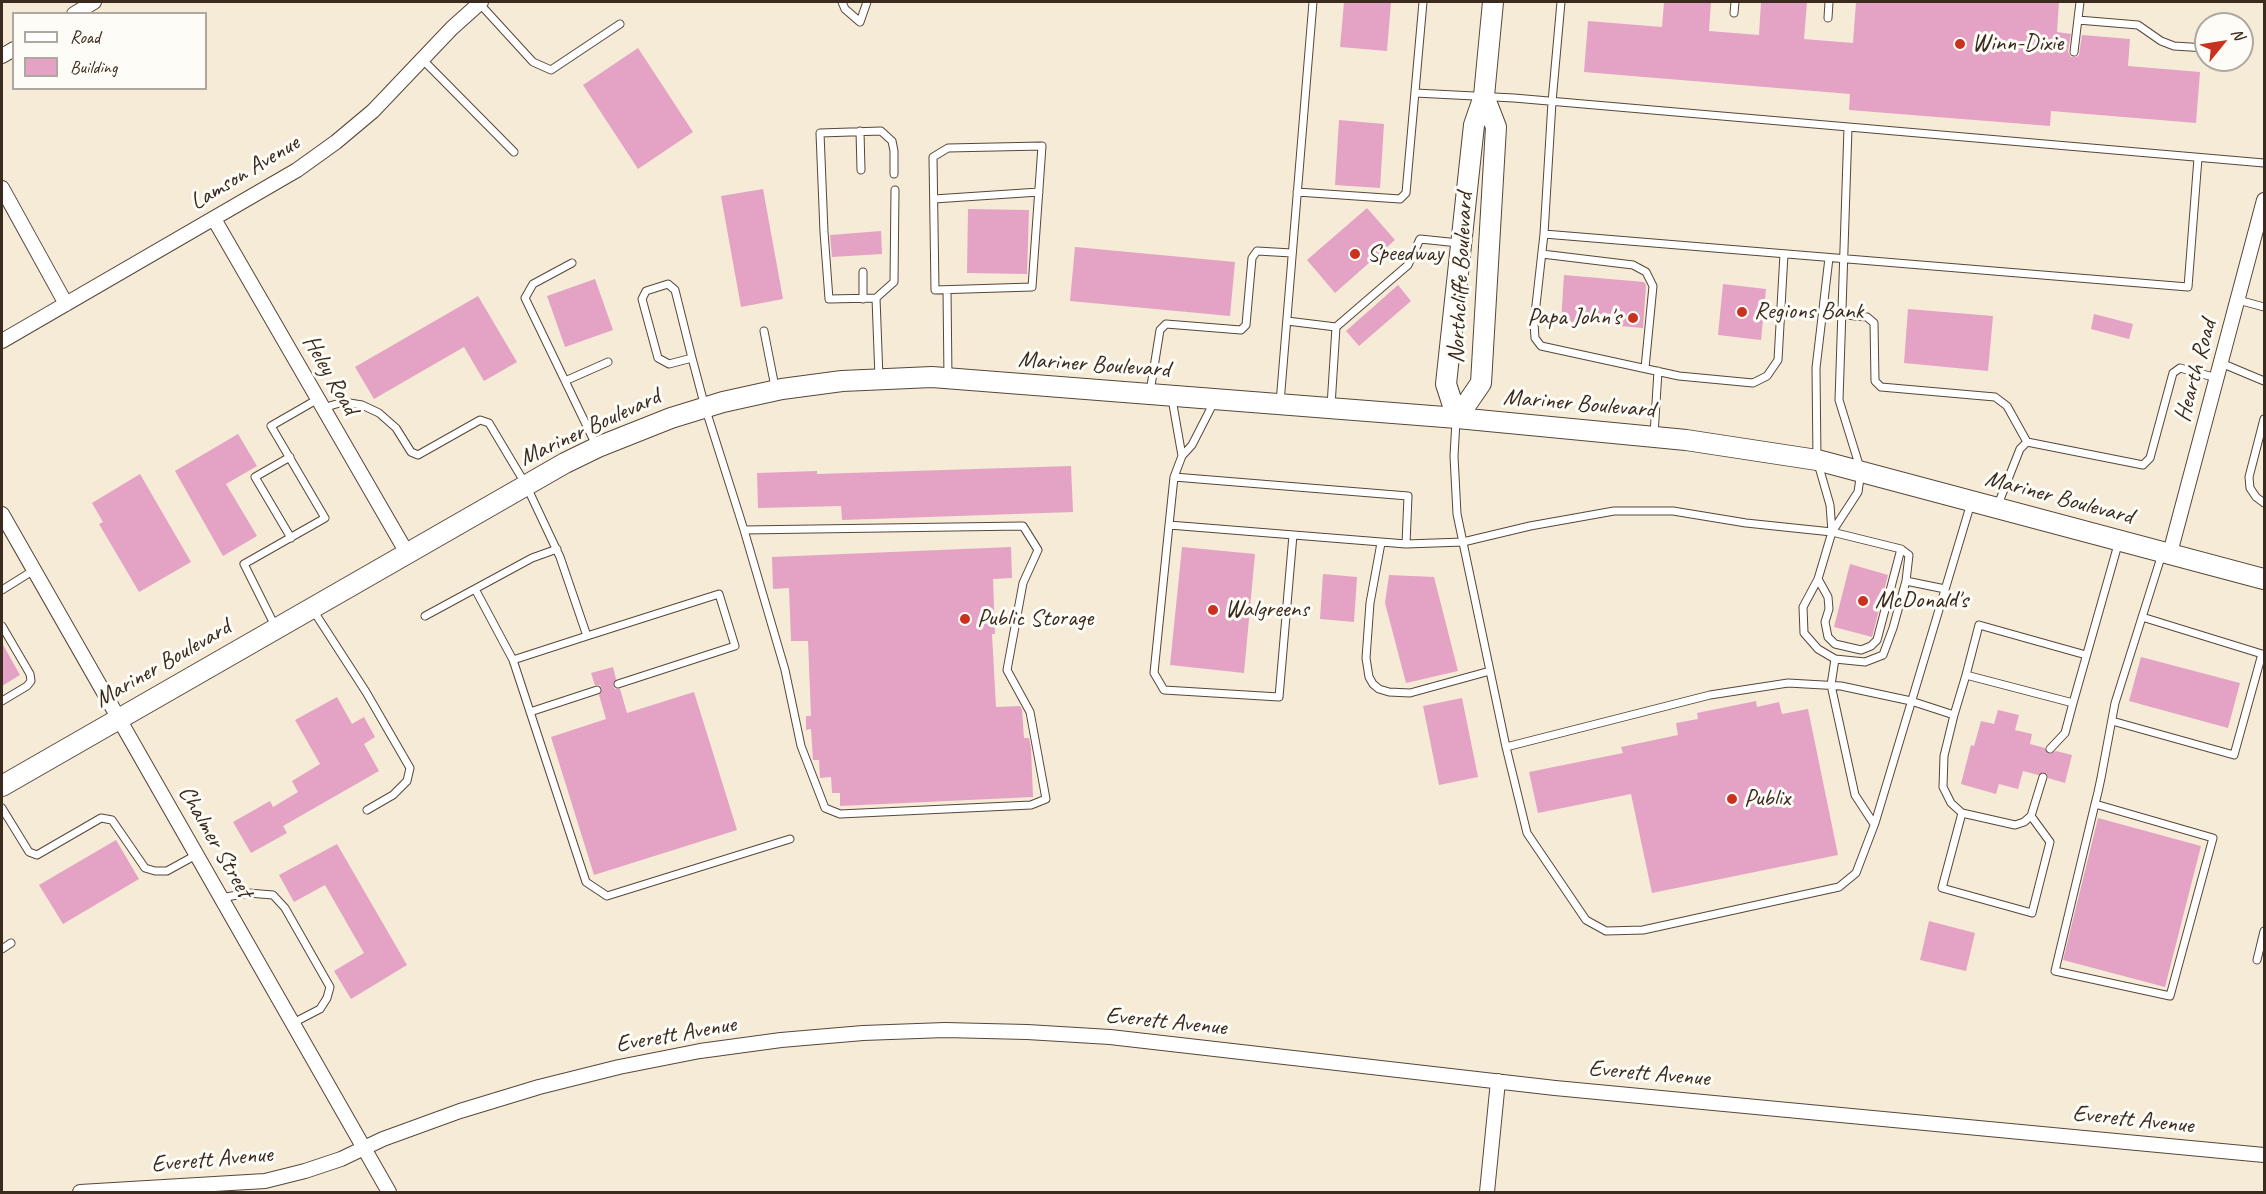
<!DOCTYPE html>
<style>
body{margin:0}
#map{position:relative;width:2266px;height:1194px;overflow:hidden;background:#f5ebd7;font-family:Caveat,sans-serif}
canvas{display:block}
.frame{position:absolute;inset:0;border:3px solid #3b2a1e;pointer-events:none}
.legend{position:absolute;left:12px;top:12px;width:195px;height:78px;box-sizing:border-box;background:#fdfcf7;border:2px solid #afa8a0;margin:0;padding:8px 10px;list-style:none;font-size:18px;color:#3b2a1e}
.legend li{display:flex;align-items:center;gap:12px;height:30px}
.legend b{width:30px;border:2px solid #afa8a0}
.north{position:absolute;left:2194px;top:12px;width:60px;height:60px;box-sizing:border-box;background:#fdfcf7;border:2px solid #afa8a0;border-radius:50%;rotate:60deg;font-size:16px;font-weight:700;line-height:24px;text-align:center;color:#3b2a1e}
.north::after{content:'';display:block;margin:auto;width:21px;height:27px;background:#c8321e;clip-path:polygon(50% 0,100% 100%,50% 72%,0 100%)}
</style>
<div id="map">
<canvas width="2266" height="1194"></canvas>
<div class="frame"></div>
<ul class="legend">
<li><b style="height:8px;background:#fff"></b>Road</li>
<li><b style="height:16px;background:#e4a3c5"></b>Building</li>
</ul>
<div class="north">N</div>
</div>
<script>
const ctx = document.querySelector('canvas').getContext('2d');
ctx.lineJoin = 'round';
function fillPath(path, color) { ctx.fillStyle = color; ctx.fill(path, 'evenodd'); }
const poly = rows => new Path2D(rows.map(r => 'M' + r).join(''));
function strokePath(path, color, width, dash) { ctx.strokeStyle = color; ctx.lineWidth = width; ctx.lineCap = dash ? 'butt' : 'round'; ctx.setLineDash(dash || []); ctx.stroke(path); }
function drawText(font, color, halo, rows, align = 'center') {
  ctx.font = font + ' Caveat,sans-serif'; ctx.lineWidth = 6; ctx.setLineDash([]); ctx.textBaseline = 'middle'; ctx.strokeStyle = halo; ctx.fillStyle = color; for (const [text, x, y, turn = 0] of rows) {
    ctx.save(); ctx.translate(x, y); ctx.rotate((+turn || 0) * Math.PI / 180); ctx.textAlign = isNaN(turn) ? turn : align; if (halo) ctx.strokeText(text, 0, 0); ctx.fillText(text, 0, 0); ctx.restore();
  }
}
fillPath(poly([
 [1344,2,1391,2,1387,51,1340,47],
 [1664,2,1711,2,1709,31,1759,35,1761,2,1807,2,1804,39,1853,43,1856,2,2059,2,2057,32,2071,34,2068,52,2071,57,2076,57,2079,55,2082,35,2130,39,2128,66,2200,72,2196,123,2051,111,2050,126,1849,110,1850,94,1584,72,1588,21,1662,27],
 [638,48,693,132,638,169,583,85],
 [1339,120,1384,124,1380,188,1335,185],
 [763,189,783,299,741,307,721,196],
 [1367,208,1395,240,1335,293,1307,260],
 [968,209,1029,210,1027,274,967,273],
 [881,231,882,254,832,257,830,235],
 [1075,247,1235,262,1230,316,1070,301],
 [1564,275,1644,282,1646,285,1643,328,1561,321],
 [595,279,613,330,565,347,547,296],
 [1723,284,1766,289,1761,340,1718,335],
 [1398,285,1411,301,1359,346,1346,331],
 [478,296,517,362,484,381,464,347,374,399,355,367],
 [1908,309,1993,316,1988,371,1904,363],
 [2094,314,2133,324,2129,339,2091,329],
 [238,434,257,466,226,484,257,536,223,556,175,471],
 [1071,466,1073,512,842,520,841,506,758,508,757,473,817,471,817,474],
 [140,474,191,562,139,592,99,524,103,522,92,503],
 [1011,547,1012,578,993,579,995,634,992,634,996,707,1020,706,1022,710,1024,738,1029,738,1031,748,1033,797,840,806,840,793,832,793,831,777,820,778,819,760,813,760,811,729,806,730,806,716,811,716,808,641,791,641,789,588,773,589,772,557],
 [1182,547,1255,554,1244,673,1170,665],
 [1850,564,1888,575,1872,637,1834,627],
 [1323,574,1357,577,1354,622,1320,619],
 [1389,575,1434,577,1458,671,1406,683,1385,603],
 [2,643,20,675,2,686],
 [2141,657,2240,683,2228,728,2129,701],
 [613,667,616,679,613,685,615,689,620,689,627,713,694,692,737,830,594,875,551,737,606,719,599,695,602,689,600,685,595,685,591,673],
 [337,697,352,724,364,717,375,737,364,744,379,771,283,826,287,833,251,853,233,822,270,801,273,807,298,792,292,781,320,764,295,720],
 [1462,698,1478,777,1439,785,1423,706],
 [1756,701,1757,707,1779,702,1782,714,1808,709,1838,855,1652,893,1631,794,1538,813,1529,772,1623,753,1621,747,1678,735,1676,723,1698,719,1697,713],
 [1998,710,2019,715,2015,730,2032,734,2030,744,2045,748,2048,754,2056,751,2072,755,2065,783,2048,778,2047,774,2044,772,2038,775,2023,771,2018,789,1999,784,1996,794,1961,784,1971,745,1974,746,1981,721,1994,724],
 [2098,818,2201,846,2165,987,2063,960],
 [116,840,139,879,63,924,39,885],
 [337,844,407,965,351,999,334,971,364,953,325,885,294,902,279,875],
 [1929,921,1975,933,1966,971,1920,960]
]), '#e4a3c5');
const service = poly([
 [842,2,845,9,860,22,867,2],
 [1561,2,1552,102,1544,234,2188,287,2198,158],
 [479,3,533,62,551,70,620,24],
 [1734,13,1735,2],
 [1828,18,1829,2],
 [2078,20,2138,25,2161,41,2174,46,2206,48],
 [2074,52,2080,2],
 [423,60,514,152],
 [1415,93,1514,98,2264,163],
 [860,131,861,170],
 [1042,146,1032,287,935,290,933,157,948,148,1042,146],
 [1297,192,1400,199,1406,193,1423,2],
 [934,199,1039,192],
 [1544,234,1534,323,1535,338,1541,346,1679,376,1753,383,1767,376,1778,360,1784,254],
 [1542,254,1633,265,1646,272,1653,286,1645,368],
 [1829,258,1816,368,1817,460,1830,505,1832,532,1858,492,1861,471,1839,400,1848,128],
 [572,263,533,284,525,298,596,445],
 [863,272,863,299],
 [947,290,948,378],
 [876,298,829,299,824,232,820,133,881,131,892,141,894,151,894,174],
 [2238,300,2264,307],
 [1823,313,1867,317,1874,323,1875,381,1881,387,1995,397,2007,406,2027,442],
 [1287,321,1336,327,1408,265,1420,239,1459,243],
 [764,331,775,387],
 [692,358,669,364,658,358,642,299,646,291,668,284,675,290,692,358,705,407,738,511,744,530,785,670,801,746,825,808,840,814,1031,805,1046,799,1030,712,1007,670,1023,583,1038,550,1023,526,744,530],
 [2221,363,2264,381],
 [879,378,876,298,894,282,895,190],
 [565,381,608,362],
 [1150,392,1160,330,1166,324,1241,330,1246,325,1252,258,1257,251,1292,253],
 [1172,399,1182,456],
 [1214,402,1192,445,1182,456,1174,477,1408,496,1406,544,1463,542,1530,526,1614,511,1673,511,1746,523,1832,532,1901,549,1909,555,1906,581,1893,628,1883,655,1865,662,1835,659,1818,649,1804,633,1803,607,1818,579,1832,532],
 [1280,403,1313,2],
 [1331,406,1336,327],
 [323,408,343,402,362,405,379,413,396,428,411,452,418,455,480,420,489,423,526,485,560,557,587,636,513,660,586,882,607,896,790,839],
 [2264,419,2249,477,2250,488,2256,497,2264,503],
 [1456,421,1454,456,1457,514,1506,747,1527,833,1586,920,1606,931,1643,930,1839,887,1856,873,1875,823,1971,503],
 [1654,435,1658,371],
 [290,457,255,477,291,538],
 [1174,477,1169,525,1406,544],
 [1997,507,2020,449,2027,442,2143,465,2150,458,2173,373,2180,368,2217,378],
 [1169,525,1154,673,1164,690,1279,697,1293,535],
 [1381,543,1370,603,1366,658,1369,677,1373,684,1379,689,1389,692,1410,693,1490,671],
 [1818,579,1828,597,1829,609,1825,622,1828,637,1835,644,1861,650,1871,646,1877,640,1901,549],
 [1906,581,1945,589],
 [475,589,513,660],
 [2,590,34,570],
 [313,610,366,692,410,768,407,781,393,795,367,810],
 [425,616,532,558,557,549],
 [2,626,30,674,31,681,27,686,2,701],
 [275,626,244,564,325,518,271,426,318,399],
 [587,636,719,594,735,646,618,684],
 [1835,659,1831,685,1855,795,1874,824],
 [1966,675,1979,625,2086,655],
 [530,712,597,690],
 [1954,715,1944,756,1943,787,1951,803,1962,813,2015,825,2024,822,2031,816,2043,777],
 [2112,721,2234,755,2262,654,2142,617],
 [1506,747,1710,695,1788,683,1841,686,1911,701,1954,715,1966,675,2073,703,2119,541],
 [2050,749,2065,733,2073,703],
 [2095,804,2213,838,2170,996,2055,971,2095,804,2098,792,2101,778,2115,703,2162,554],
 [2,808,29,852,37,855,101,818,112,820,145,868,155,871,167,871,196,855],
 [1962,813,1942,888,2032,913,2050,842,2031,816],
 [221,898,248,893,273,895,285,908,330,987,327,998,320,1009,293,1023],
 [2,949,11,943],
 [2257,960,2264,931]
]);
const minor = poly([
 [74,14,94,2],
 [2,56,14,49],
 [2,188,66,304],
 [214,219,407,553],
 [2,341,297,170,336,142,373,111,452,28,481,2],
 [2,514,389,1192],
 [2170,553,2264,200],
 [80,1192,265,1181,305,1171,341,1159,383,1139,460,1111,539,1087,619,1067,700,1051,781,1040,863,1033,945,1030,1027,1032,1110,1037,1555,1088,2264,1155],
 [1487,1192,1498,1081]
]);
const secondary = poly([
 [1457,418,1446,384,1474,125,1484,96,1493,2],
 [1457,418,1481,383,1496,127,1484,96],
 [2,786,565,463,598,447,671,418,723,402,782,389,842,381,932,377,1457,418,1686,440,1817,460,2264,579]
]);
strokePath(service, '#57473a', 9);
strokePath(minor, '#57473a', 16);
strokePath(secondary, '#57473a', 22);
strokePath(service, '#fff', 7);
strokePath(minor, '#fff', 14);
strokePath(secondary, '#fff', 20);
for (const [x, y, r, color] of [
 [1960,44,6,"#c8321e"],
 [1355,254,6,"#c8321e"],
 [1742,312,6,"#c8321e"],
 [1633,318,6,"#c8321e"],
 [1863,601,6,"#c8321e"],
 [1213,610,6,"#c8321e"],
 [965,619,6,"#c8321e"],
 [1732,799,6,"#c8321e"]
]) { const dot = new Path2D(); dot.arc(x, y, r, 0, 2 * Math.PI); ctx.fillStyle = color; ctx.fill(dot); strokePath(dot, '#fdfcf7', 2); }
drawText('24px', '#3b2a1e', '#fdfcf7', [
 ["Winn-Dixie",1972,44],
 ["Speedway",1367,254],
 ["Regions Bank",1754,312],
 ["Papa John's",1621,318,"right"],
 ["McDonald's",1875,601],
 ["Walgreens",1225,610],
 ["Public Storage",977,619],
 ["Publix",1744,799]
], 'left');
drawText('24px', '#3b2a1e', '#fdfcf7', [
 ["Lamson Avenue",245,173,-31],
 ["Northcliffe Boulevard",1461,278,-87],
 ["Mariner Boulevard",1094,365,4],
 ["Hearth Road",2196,371,-75],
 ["Heley Road",330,375,60],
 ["Mariner Boulevard",1579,404,5],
 ["Mariner Boulevard",590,428,-25],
 ["Mariner Boulevard",2059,498,15],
 ["Mariner Boulevard",163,664,-30],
 ["Chalmer Street",215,842,60],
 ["Everett Avenue",1166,1022,6],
 ["Everett Avenue",676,1035,-10],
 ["Everett Avenue",1649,1074,5],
 ["Everett Avenue",2133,1120,6],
 ["Everett Avenue",212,1160,-5]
]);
</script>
